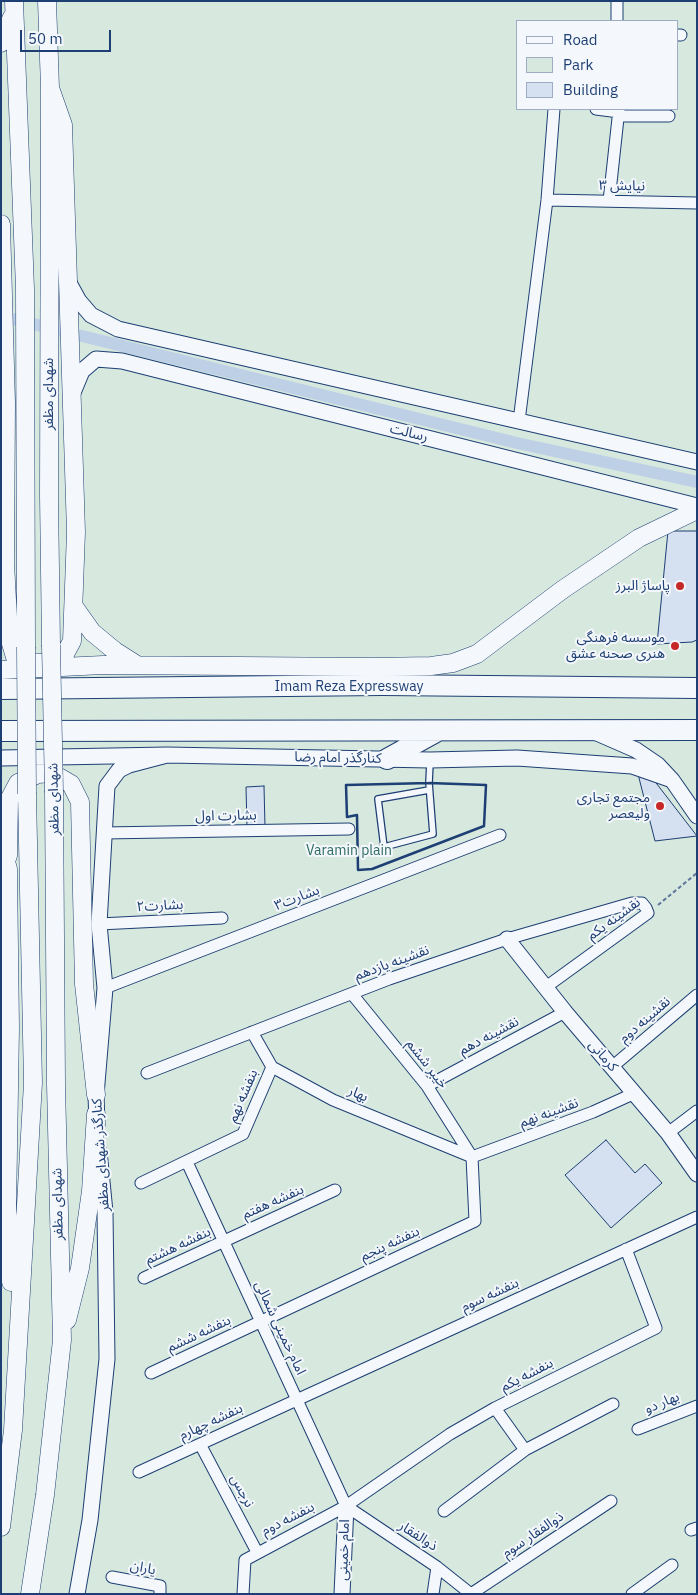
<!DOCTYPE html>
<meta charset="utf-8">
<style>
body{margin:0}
#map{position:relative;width:698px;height:1595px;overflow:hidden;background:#f4f7fb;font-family:"IBM Plex Sans",sans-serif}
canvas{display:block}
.frame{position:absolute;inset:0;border:2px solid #1d3f73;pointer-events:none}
.legend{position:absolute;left:516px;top:20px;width:162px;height:90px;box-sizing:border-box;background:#f4f7fb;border:1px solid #9eadc5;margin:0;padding:6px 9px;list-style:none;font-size:15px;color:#1d3f73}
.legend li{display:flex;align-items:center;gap:10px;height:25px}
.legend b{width:25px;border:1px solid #9eadc5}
.scale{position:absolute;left:20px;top:30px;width:91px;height:22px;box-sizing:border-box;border:2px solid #1d3f73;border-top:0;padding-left:6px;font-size:15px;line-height:18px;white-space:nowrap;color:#1d3f73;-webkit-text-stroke:4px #f4f7fb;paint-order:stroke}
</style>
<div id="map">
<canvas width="698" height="1595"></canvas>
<div class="frame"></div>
<ul class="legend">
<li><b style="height:6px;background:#f4f7fb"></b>Road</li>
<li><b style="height:14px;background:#d7e8df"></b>Park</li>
<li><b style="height:14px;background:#d5e0f0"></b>Building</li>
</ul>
<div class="scale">50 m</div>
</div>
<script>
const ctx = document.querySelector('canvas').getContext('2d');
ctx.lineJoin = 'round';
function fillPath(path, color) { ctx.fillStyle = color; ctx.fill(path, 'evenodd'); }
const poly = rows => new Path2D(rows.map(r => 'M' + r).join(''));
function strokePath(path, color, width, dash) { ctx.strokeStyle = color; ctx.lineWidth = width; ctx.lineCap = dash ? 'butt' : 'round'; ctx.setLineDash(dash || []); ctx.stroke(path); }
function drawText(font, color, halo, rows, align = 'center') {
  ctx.font = font + ' "IBM Plex Sans","Noto Sans Arabic",sans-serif'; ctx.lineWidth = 4; ctx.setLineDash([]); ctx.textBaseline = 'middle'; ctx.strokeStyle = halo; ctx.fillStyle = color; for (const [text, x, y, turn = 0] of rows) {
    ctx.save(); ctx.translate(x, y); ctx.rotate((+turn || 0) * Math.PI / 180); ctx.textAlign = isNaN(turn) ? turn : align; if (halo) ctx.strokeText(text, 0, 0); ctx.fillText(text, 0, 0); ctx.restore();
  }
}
const green = poly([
 [1,1,697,1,697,1594,1,1594,1,1],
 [517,21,677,21,677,109,517,109,517,21]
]);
fillPath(green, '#d7e8df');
strokePath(green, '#687fa3', 1);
strokePath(poly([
 [1,316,517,443,697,482]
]), '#bed0e5', 12);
const building = poly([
 [668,531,697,531,697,640,692,642,657,644,668,531],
 [638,774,653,779,697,836,655,841,638,774],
 [264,786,265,827,247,827,246,787,264,786],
 [606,1140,635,1173,645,1164,662,1183,611,1228,565,1175,606,1140]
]);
fillPath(building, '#d5e0f0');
strokePath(building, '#1d3f73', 1);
const lane = poly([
 [429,790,378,799,384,847,433,834,429,783,430,762]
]);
const street = poly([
 [617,1,617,21],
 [677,35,681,35],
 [596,109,619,112],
 [618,116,669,116],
 [547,200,697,203],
 [609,201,619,109],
 [519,421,547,200,554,109],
 [103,833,349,829],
 [99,924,222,918],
 [105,988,500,835],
 [252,1032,272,1067,333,1100,472,1157],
 [612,1067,697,995],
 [147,1073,389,979,507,939,632,903,642,903,646,908,648,913,546,987],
 [427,1086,565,1012],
 [668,1133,697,1111],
 [472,1157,593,1112,635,1093],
 [187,1162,346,1506],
 [141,1183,243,1134,272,1067],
 [144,1278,335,1190],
 [151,1373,475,1221,472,1157,427,1086,352,994],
 [495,1408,525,1450],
 [638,1429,697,1406],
 [200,1444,257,1552],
 [139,1472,697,1217],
 [346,1506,437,1567,471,1594],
 [444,1511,525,1450,613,1404],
 [691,1530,697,1528],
 [112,1577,160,1586,160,1594],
 [243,1594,245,1560,346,1506,450,1434,495,1408,656,1328,626,1249],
 [433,1594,437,1567],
 [471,1594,611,1501],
 [632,1594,672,1565]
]);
const secondary = poly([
 [68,281,79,301,91,315,118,329,697,462],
 [72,395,82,371,96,359,122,361,697,506],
 [597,733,636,750,658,765,672,780,697,816],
 [1,758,167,755,430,760,517,758,632,766,672,780],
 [507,939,565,1012,668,1133,697,1174],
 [97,1125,96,1095,105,988,99,924,107,786,119,770,129,765,167,755],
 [77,1594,90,1520,107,1359,105,1212,99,1151],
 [342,1594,346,1506]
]);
const primary = poly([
 [14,1,25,289,26,647],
 [47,1,50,88,49,496,51,645],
 [1,43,12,17],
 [1,224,6,403,5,563,9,637,15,657,28,662,45,663,65,654,72,641,76,532,63,125,50,88],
 [75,608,92,632,115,651,137,665],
 [1,670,103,665,374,667,431,666,453,663,477,654,562,590,639,538,697,510],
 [1,844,8,869,10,1028,7,1210,11,1282],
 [8,856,9,800,18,783,38,774,52,773,71,784,80,802,84,984,96,1095],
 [67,1320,80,1268,91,1191,96,1114],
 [1,1527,13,1430,33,1083,27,794],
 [30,1594,45,1495,62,1340,56,1084,54,792]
]);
const highway = poly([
 [1,689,382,685,697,688],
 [1,731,697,730],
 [387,759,436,732]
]);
strokePath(lane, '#1d3f73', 8);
strokePath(street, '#1d3f73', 13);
strokePath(secondary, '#1d3f73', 17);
strokePath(primary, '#1d3f73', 19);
strokePath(highway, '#1d3f73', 22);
strokePath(poly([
 [658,905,697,873]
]), '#5e769c', 2, [4, 2.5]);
strokePath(lane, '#f4f7fb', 5.5);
strokePath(street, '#f4f7fb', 11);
strokePath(secondary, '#f4f7fb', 15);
strokePath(primary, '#f4f7fb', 18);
strokePath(highway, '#f4f7fb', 20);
const primaryBridge = poly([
 [51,645,54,792],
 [26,647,27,794]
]);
strokePath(primaryBridge, '#1d3f73', 19, []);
strokePath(primaryBridge, '#f4f7fb', 18);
strokePath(poly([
 [429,783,486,785,484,826,372,869,358,870,357,815,347,817,346,785,429,783]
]), '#1d3f73', 2.5);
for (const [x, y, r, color] of [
 [680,586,5,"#c62828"],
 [675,646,5,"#c62828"],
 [660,806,5,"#c62828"]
]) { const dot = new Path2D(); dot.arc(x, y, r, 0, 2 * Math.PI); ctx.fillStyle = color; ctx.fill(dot); strokePath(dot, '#f4f7fb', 2); }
drawText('14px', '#1d3f73', '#f4f7fb', [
 ["نیایش ۳",622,186,1],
 ["شهدای مظفر",49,394,-90],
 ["رسالت",409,433,14],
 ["Imam Reza Expressway",349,687],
 ["کنارگذر امام رضا",338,758,1],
 ["شهدای مظفر",54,799,-91],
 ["بشارت اول",226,816,-1],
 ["بشارت۳",297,898,-21],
 ["بشارت۲",160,906,-3],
 ["نقشینه یکم",614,919,-36],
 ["نقشینه یازدهم",392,963,-20],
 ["نقشینه دوم",645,1020,-41],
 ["نقشینه دهم",489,1036,-28],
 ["کرمانی",603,1056,49],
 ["خیبر ششم",427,1064,52],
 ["بهار",358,1094,23],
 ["بنفشه نهم",243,1096,-67],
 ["نقشینه نهم",549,1113,-20],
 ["کنارگذر شهدای مظفر",101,1155,-94],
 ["بنفشه هفتم",273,1202,-24],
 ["شهدای مظفر",58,1204,-91],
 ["بنفشه پنجم",390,1244,-25],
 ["بنفشه هشتم",178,1246,-25],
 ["بنفشه سوم",490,1295,-25],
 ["امام خمینی شمالی",280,1328,65],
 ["بنفشه ششم",199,1334,-25],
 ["بنفشه یکم",527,1375,-27],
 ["بهار دو",662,1403,-22],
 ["بنفشه چهارم",211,1422,-25],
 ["نرجس",242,1491,62],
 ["بنفشه دوم",288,1519,-27],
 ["ذوالفقار سوم",533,1535,-34],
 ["ذوالفقار",418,1536,33],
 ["امام خمینی",344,1550,-88],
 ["یاران",143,1568,11]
]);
drawText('14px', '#1d3f73', '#f4f7fb', [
 ["پاساژ البرز",670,586],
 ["موسسه فرهنگی",665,638],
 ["هنری صحنه عشق",665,654],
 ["مجتمع تجاری",650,798],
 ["ولیعصر",650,814]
], 'right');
drawText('14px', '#2c6c60', '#f4f7fb', [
 ["Varamin plain",349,851]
]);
</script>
